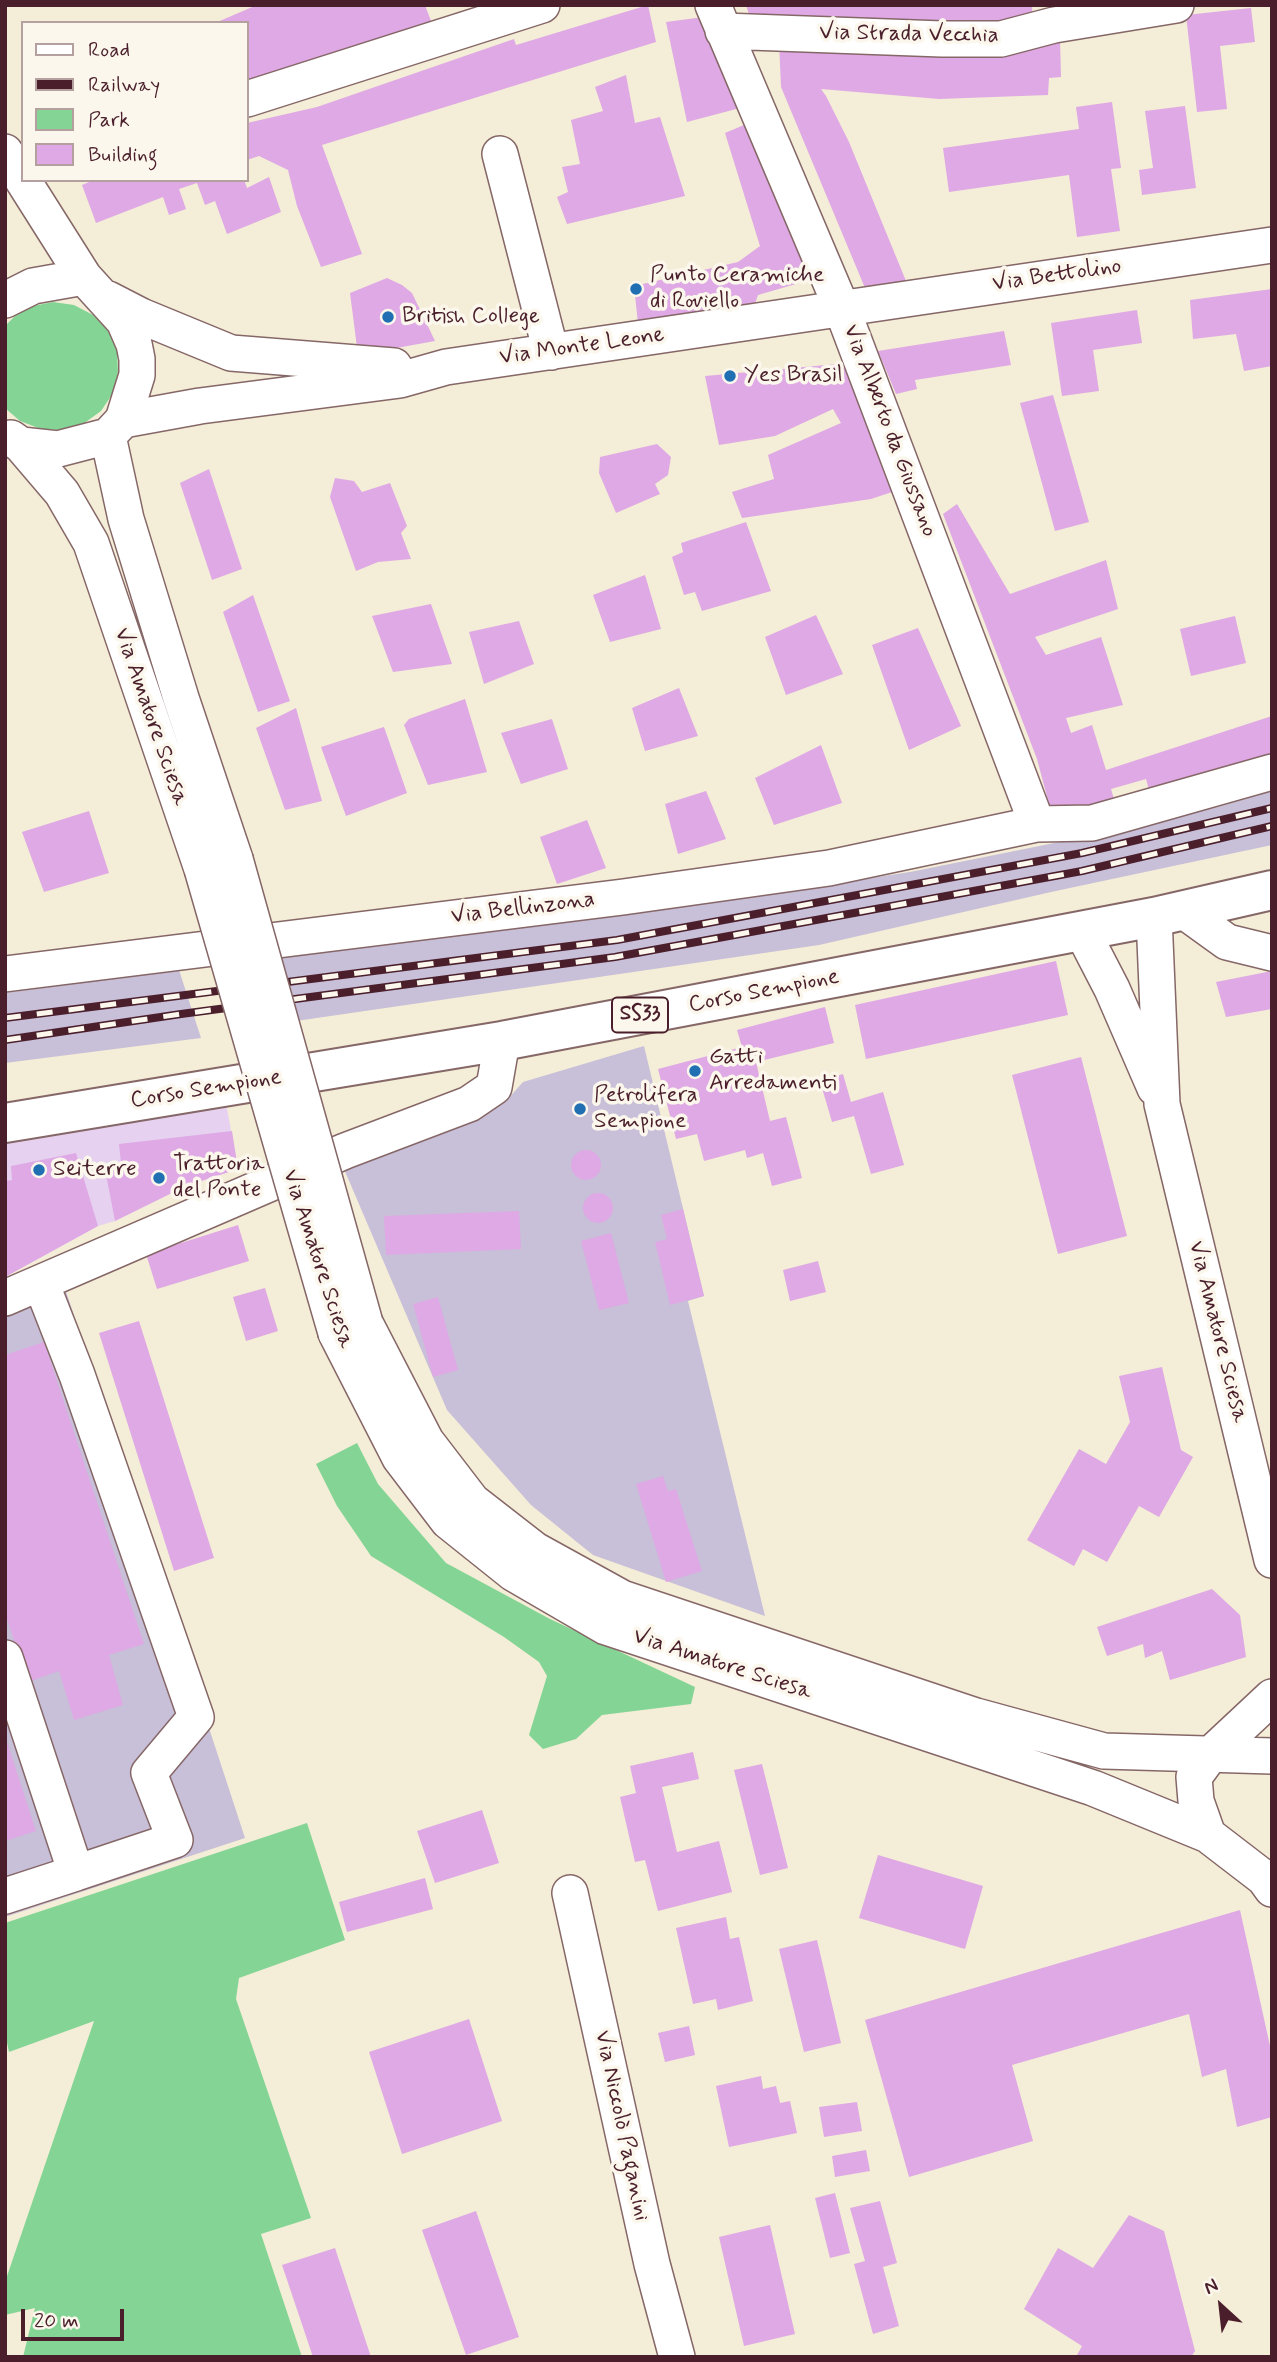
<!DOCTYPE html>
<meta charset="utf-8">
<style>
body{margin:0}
#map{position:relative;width:1277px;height:2362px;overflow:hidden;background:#f4edd7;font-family:Mynerve,sans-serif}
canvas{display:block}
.frame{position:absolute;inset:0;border:7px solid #4a1f2b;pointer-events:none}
.legend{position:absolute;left:21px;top:21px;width:228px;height:161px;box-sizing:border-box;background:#fbf7ec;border:2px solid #b4a19f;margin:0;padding:9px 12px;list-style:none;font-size:21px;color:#4a1f2b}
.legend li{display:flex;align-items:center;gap:14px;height:35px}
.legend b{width:35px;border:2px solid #b4a19f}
.north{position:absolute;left:1186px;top:2271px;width:70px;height:70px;-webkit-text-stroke:5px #fbf7ec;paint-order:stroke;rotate:333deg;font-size:19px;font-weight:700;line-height:28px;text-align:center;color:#4a1f2b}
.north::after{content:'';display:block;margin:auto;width:24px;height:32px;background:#4a1f2b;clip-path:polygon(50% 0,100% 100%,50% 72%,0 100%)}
.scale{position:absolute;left:21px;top:2309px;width:103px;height:32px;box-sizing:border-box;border:4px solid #4a1f2b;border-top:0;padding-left:9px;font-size:21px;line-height:24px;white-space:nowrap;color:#4a1f2b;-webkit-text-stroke:5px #fbf7ec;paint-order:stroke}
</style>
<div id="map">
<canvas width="1277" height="2362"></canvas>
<div class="frame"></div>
<ul class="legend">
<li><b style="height:9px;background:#fff"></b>Road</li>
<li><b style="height:9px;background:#4a1f2b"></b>Railway</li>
<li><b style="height:19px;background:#84d595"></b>Park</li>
<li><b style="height:19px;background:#dea9e4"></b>Building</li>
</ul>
<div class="north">N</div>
<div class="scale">20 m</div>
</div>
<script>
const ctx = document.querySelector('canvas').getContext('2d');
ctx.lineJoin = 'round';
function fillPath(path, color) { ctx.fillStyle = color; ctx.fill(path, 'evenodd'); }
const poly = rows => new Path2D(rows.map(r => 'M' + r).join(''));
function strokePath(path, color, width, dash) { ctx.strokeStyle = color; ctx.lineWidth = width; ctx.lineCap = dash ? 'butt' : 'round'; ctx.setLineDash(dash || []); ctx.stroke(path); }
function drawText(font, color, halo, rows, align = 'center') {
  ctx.font = font + ' Mynerve,sans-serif'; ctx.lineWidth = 7; ctx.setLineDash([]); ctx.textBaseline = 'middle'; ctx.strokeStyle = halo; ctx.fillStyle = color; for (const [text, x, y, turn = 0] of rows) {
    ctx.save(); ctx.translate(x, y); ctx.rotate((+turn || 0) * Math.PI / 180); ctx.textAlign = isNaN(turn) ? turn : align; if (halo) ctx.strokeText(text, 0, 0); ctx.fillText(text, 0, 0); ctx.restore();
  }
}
fillPath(poly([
 [226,1103,238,1169,186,1186,115,1221,98,1226,5,1277,5,1143]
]), '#e6d2f0');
fillPath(poly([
 [1272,791,1272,845,1051,892,819,945,296,1021,274,953,750,896,910,872,1104,833,1218,807],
 [179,970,201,1038,5,1063,5,993],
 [644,1046,704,1296,688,1301,765,1616,593,1555,531,1505,447,1410,341,1162,507,1100,523,1082],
 [63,1282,245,1838,5,1917,5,1309]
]), '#c8bfd8');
fillPath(poly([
 [53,302,74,305,93,315,108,331,117,350,118,372,113,393,101,411,83,424,62,430,41,429,20,421,5,408,5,326,15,316,33,306],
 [357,1443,378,1484,446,1563,550,1619,695,1687,691,1704,602,1715,576,1739,543,1749,529,1735,547,1676,539,1662,504,1637,371,1556,337,1506,316,1464],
 [307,1823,345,1940,239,1978,236,1999,311,2218,261,2234,302,2357,23,2357,35,2308,5,2315,5,2282,94,2021,9,2052,5,2033,5,1923]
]), '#84d595');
fillPath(poly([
 [257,5,425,5,437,37,247,99,247,23,215,23],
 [648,5,656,42,322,145,362,254,321,267,297,206,288,170,259,156,247,160,247,123,317,107,514,39,516,45],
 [746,5,1032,5,1033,32,751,21],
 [1251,8,1255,42,1220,46,1227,109,1197,112,1186,15],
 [711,16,740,108,687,122,666,22],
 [1060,39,1061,77,1049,78,1048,95,939,99,821,89,826,96,849,142,906,281,865,288,781,87,779,41],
 [626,75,635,123,660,117,685,196,567,224,557,197,568,192,562,167,580,164,571,120,603,111,595,87],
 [1112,102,1121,168,1111,169,1120,231,1077,237,1069,175,949,192,943,148,1079,129,1076,107],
 [1185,106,1196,188,1142,195,1139,170,1153,168,1145,111],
 [756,120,813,279,758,295,755,304,638,323,634,286,738,262,760,246,725,133],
 [269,177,281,212,227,234,215,201,205,205,197,183,179,189,186,209,169,215,163,197,96,223,82,185,94,180,244,180,247,188],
 [387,278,402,285,412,293,435,341,358,355,350,293],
 [1272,289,1272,366,1244,371,1236,334,1193,339,1190,300],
 [1137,310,1142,343,1093,350,1099,391,1062,396,1051,323],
 [1004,331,1011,365,915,380,917,389,896,394,878,351],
 [859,362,910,486,871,499,742,518,732,492,774,479,768,455,841,423,833,409,775,436,719,445,705,376],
 [1053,395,1089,522,1055,531,1020,403],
 [657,444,671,457,668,475,655,484,660,494,616,513,599,473,600,457],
 [209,469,242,569,212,580,180,483],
 [335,478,354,481,362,492,390,483,407,526,401,533,411,559,378,562,356,571,330,497],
 [957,504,1010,594,1106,560,1118,609,1035,637,1046,655,1101,637,1123,705,1066,718,1071,733,1092,725,1106,770,1272,716,1272,762,1149,790,1146,779,1111,789,1116,806,1053,819,1037,759,943,514],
 [746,522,771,591,702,611,695,592,684,595,672,557,683,552,681,543],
 [645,575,661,629,610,642,593,595],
 [253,595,290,701,258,712,223,612],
 [431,604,452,664,393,672,372,616],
 [816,615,843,674,786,695,765,637],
 [1235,616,1246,663,1191,676,1180,629],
 [519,621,534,664,484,684,469,632],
 [918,628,961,726,909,750,872,645],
 [679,688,698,736,645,751,632,708],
 [465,699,487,772,428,785,404,725,409,719],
 [296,708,322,801,285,810,256,728],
 [552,719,568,769,521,784,501,733],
 [384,727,407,793,346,816,321,747],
 [821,745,842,803,774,825,755,778],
 [706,791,726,839,678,854,665,804],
 [89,811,109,873,44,892,22,832],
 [587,820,606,868,557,884,540,837],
 [1056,961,1068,1015,866,1059,855,1005],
 [1272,971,1272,1009,1226,1017,1216,982],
 [825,1007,834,1043,756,1062,770,1121,786,1117,802,1178,772,1186,763,1153,747,1158,745,1150,704,1161,697,1134,676,1139,658,1069,742,1047,737,1030],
 [1081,1057,1127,1236,1058,1254,1012,1075],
 [843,1074,851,1102,883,1092,904,1165,871,1174,854,1116,832,1122,820,1081],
 [232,1131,238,1169,186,1186,115,1221,104,1164,121,1163,119,1144],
 '571 1165a15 15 0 1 1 30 0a15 15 0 1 1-30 0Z',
 [76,1153,98,1226,5,1277,5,1181,12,1180,11,1166],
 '583 1208a15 15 0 1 1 30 0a15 15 0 1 1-30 0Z',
 [683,1209,704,1296,670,1305,655,1242,667,1239,661,1215],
 [519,1211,521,1249,386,1255,384,1216],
 [238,1225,249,1261,157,1289,146,1254],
 [611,1233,629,1303,599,1310,581,1241],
 [818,1261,826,1292,790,1301,783,1270],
 [265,1288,278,1331,246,1341,233,1297],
 [438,1297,458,1370,433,1377,413,1304],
 [139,1321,214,1558,174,1571,99,1333],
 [44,1342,144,1644,109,1655,123,1705,74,1720,59,1671,28,1682,5,1613,5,1355],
 [1162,1367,1181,1450,1193,1457,1159,1517,1139,1506,1107,1562,1083,1549,1074,1566,1027,1540,1079,1449,1106,1464,1130,1422,1119,1376],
 [663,1476,668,1491,676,1489,702,1571,666,1582,636,1484],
 [1212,1589,1240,1615,1246,1657,1170,1680,1162,1651,1145,1658,1143,1644,1107,1656,1097,1627],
 [5,1736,36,1831,5,1841],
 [693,1752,699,1779,662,1787,677,1852,719,1841,732,1892,658,1911,645,1860,635,1862,620,1797,636,1793,630,1766],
 [762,1764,788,1868,760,1875,734,1770],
 [482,1810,499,1863,435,1883,417,1831],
 [878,1855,983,1886,965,1949,859,1918],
 [425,1878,433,1909,347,1932,339,1902],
 [1240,1910,1272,2055,1272,2117,1237,2127,1226,2069,1202,2077,1189,2014,1012,2065,1033,2141,909,2177,865,2020],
 [726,1917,730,1939,739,1937,753,2001,718,2010,716,1999,693,2004,676,1928],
 [817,1940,841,2043,804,2052,779,1949],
 [469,2019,502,2121,402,2154,369,2052],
 [689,2026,695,2055,665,2062,658,2033],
 [761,2076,763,2089,776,2086,780,2103,790,2101,797,2133,729,2147,716,2086],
 [857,2102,862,2131,824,2137,819,2107],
 [866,2150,870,2171,835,2177,832,2156],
 [835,2193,850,2253,830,2258,815,2198],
 [880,2201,897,2263,883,2267,899,2326,873,2334,854,2264,865,2261,850,2208],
 [476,2211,519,2337,466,2355,422,2230],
 [1129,2215,1164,2231,1195,2351,1191,2357,1076,2357,1082,2346,1024,2309,1058,2248,1093,2268],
 [770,2225,795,2334,744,2346,719,2237],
 [335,2248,371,2357,313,2357,282,2265]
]), '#dea9e4');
const minor = poly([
 [713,5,842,309,1037,824],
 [723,31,942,39,1001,39,1054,25,1176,5],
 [247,99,542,5],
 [5,152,84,277,124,321,134,344,137,359,137,375,123,420,108,436,58,449,21,445,11,438],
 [500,154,551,352],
 [108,299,141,316,231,353,394,366],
 [5,300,33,286,84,277],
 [123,420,200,406,400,380,446,367,1272,245],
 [108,436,126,519,181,698,235,859],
 [21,445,62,493,91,543,202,869],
 [1184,911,1227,942,1272,953],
 [1154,917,1162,1104,1272,1560],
 [1082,931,1112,989,1155,1088],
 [5,974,623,897,829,868,1037,824,1092,823,1272,772],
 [5,1298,345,1151,469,1104,494,1087,502,1041],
 [365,1323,426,1441,472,1501,535,1550,622,1598,976,1716,1104,1751,1272,1756],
 [336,1333,400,1458,448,1521,513,1573,606,1627,1093,1788,1208,1835,1264,1878,1272,1889],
 [5,1658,76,1873,175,1840,149,1773,196,1717,77,1375,41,1283],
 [1208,1835,1196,1801,1194,1777,1210,1755,1272,1697],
 [570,1893,652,2264,677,2357],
 [5,1896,76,1873]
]);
const major = poly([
 [5,1123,502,1041,1154,917,1272,890]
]);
strokePath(minor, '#866767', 38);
strokePath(major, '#866767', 42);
strokePath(minor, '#fff', 35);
strokePath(major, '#fff', 38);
const rail = poly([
 [5,1018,617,940,1082,853,1272,808],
 [5,1040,181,1014,615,957,1082,871,1272,826]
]);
strokePath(rail, '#4a1f2b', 8);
strokePath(rail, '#fbf7ec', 5, [16]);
const minorBridge = poly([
 [235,859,365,1323],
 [202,869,336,1333]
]);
strokePath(minorBridge, '#866767', 38, []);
strokePath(minorBridge, '#fff', 35);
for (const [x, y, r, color] of [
 [636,289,7,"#1f6fb2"],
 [388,317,7,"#1f6fb2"],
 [730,376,7,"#1f6fb2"],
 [695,1071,7,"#1f6fb2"],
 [580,1109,7,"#1f6fb2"],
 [39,1170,7,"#1f6fb2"],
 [159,1178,7,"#1f6fb2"]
]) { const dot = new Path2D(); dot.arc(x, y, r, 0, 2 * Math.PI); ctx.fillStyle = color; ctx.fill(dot); strokePath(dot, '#fbf7ec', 2.5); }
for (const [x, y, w] of [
 [640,1015,56]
]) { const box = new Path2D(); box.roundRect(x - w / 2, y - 17.5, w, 35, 5); ctx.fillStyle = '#fbf7ec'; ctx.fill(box); strokePath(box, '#4a1f2b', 2); }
drawText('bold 21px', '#4a1f2b', null, [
 ["SS33",640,1015]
]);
drawText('23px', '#4a1f2b', '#fbf7ec', [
 ["Via Strada Vecchia",909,35,1],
 ["Via Bettolino",1057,276,-8],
 ["Via Monte Leone",582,347,-8],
 ["Via Alberto da Giussano",889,431,69],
 ["Via Amatore Sciesa",150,717,71],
 ["Via Bellinzona",523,909,-7],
 ["Corso Sempione",764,992,-11],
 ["Corso Sempione",206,1090,-9],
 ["Via Amatore Sciesa",317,1259,72],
 ["Via Amatore Sciesa",1217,1332,76],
 ["Via Amatore Sciesa",722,1665,18],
 ["Via Niccolò Paganini",621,2126,78]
]);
drawText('23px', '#4a1f2b', '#fbf7ec', [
 ["Punto Ceramiche",650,276],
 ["di Roviello",650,302],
 ["British College",402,317],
 ["Yes Brasil",744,376],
 ["Gatti",709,1058],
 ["Arredamenti",709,1084],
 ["Petrolifera",594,1096],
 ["Sempione",594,1122],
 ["Trattoria",173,1165],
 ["del Ponte",173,1191],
 ["Seiterre",53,1170]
], 'left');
</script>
